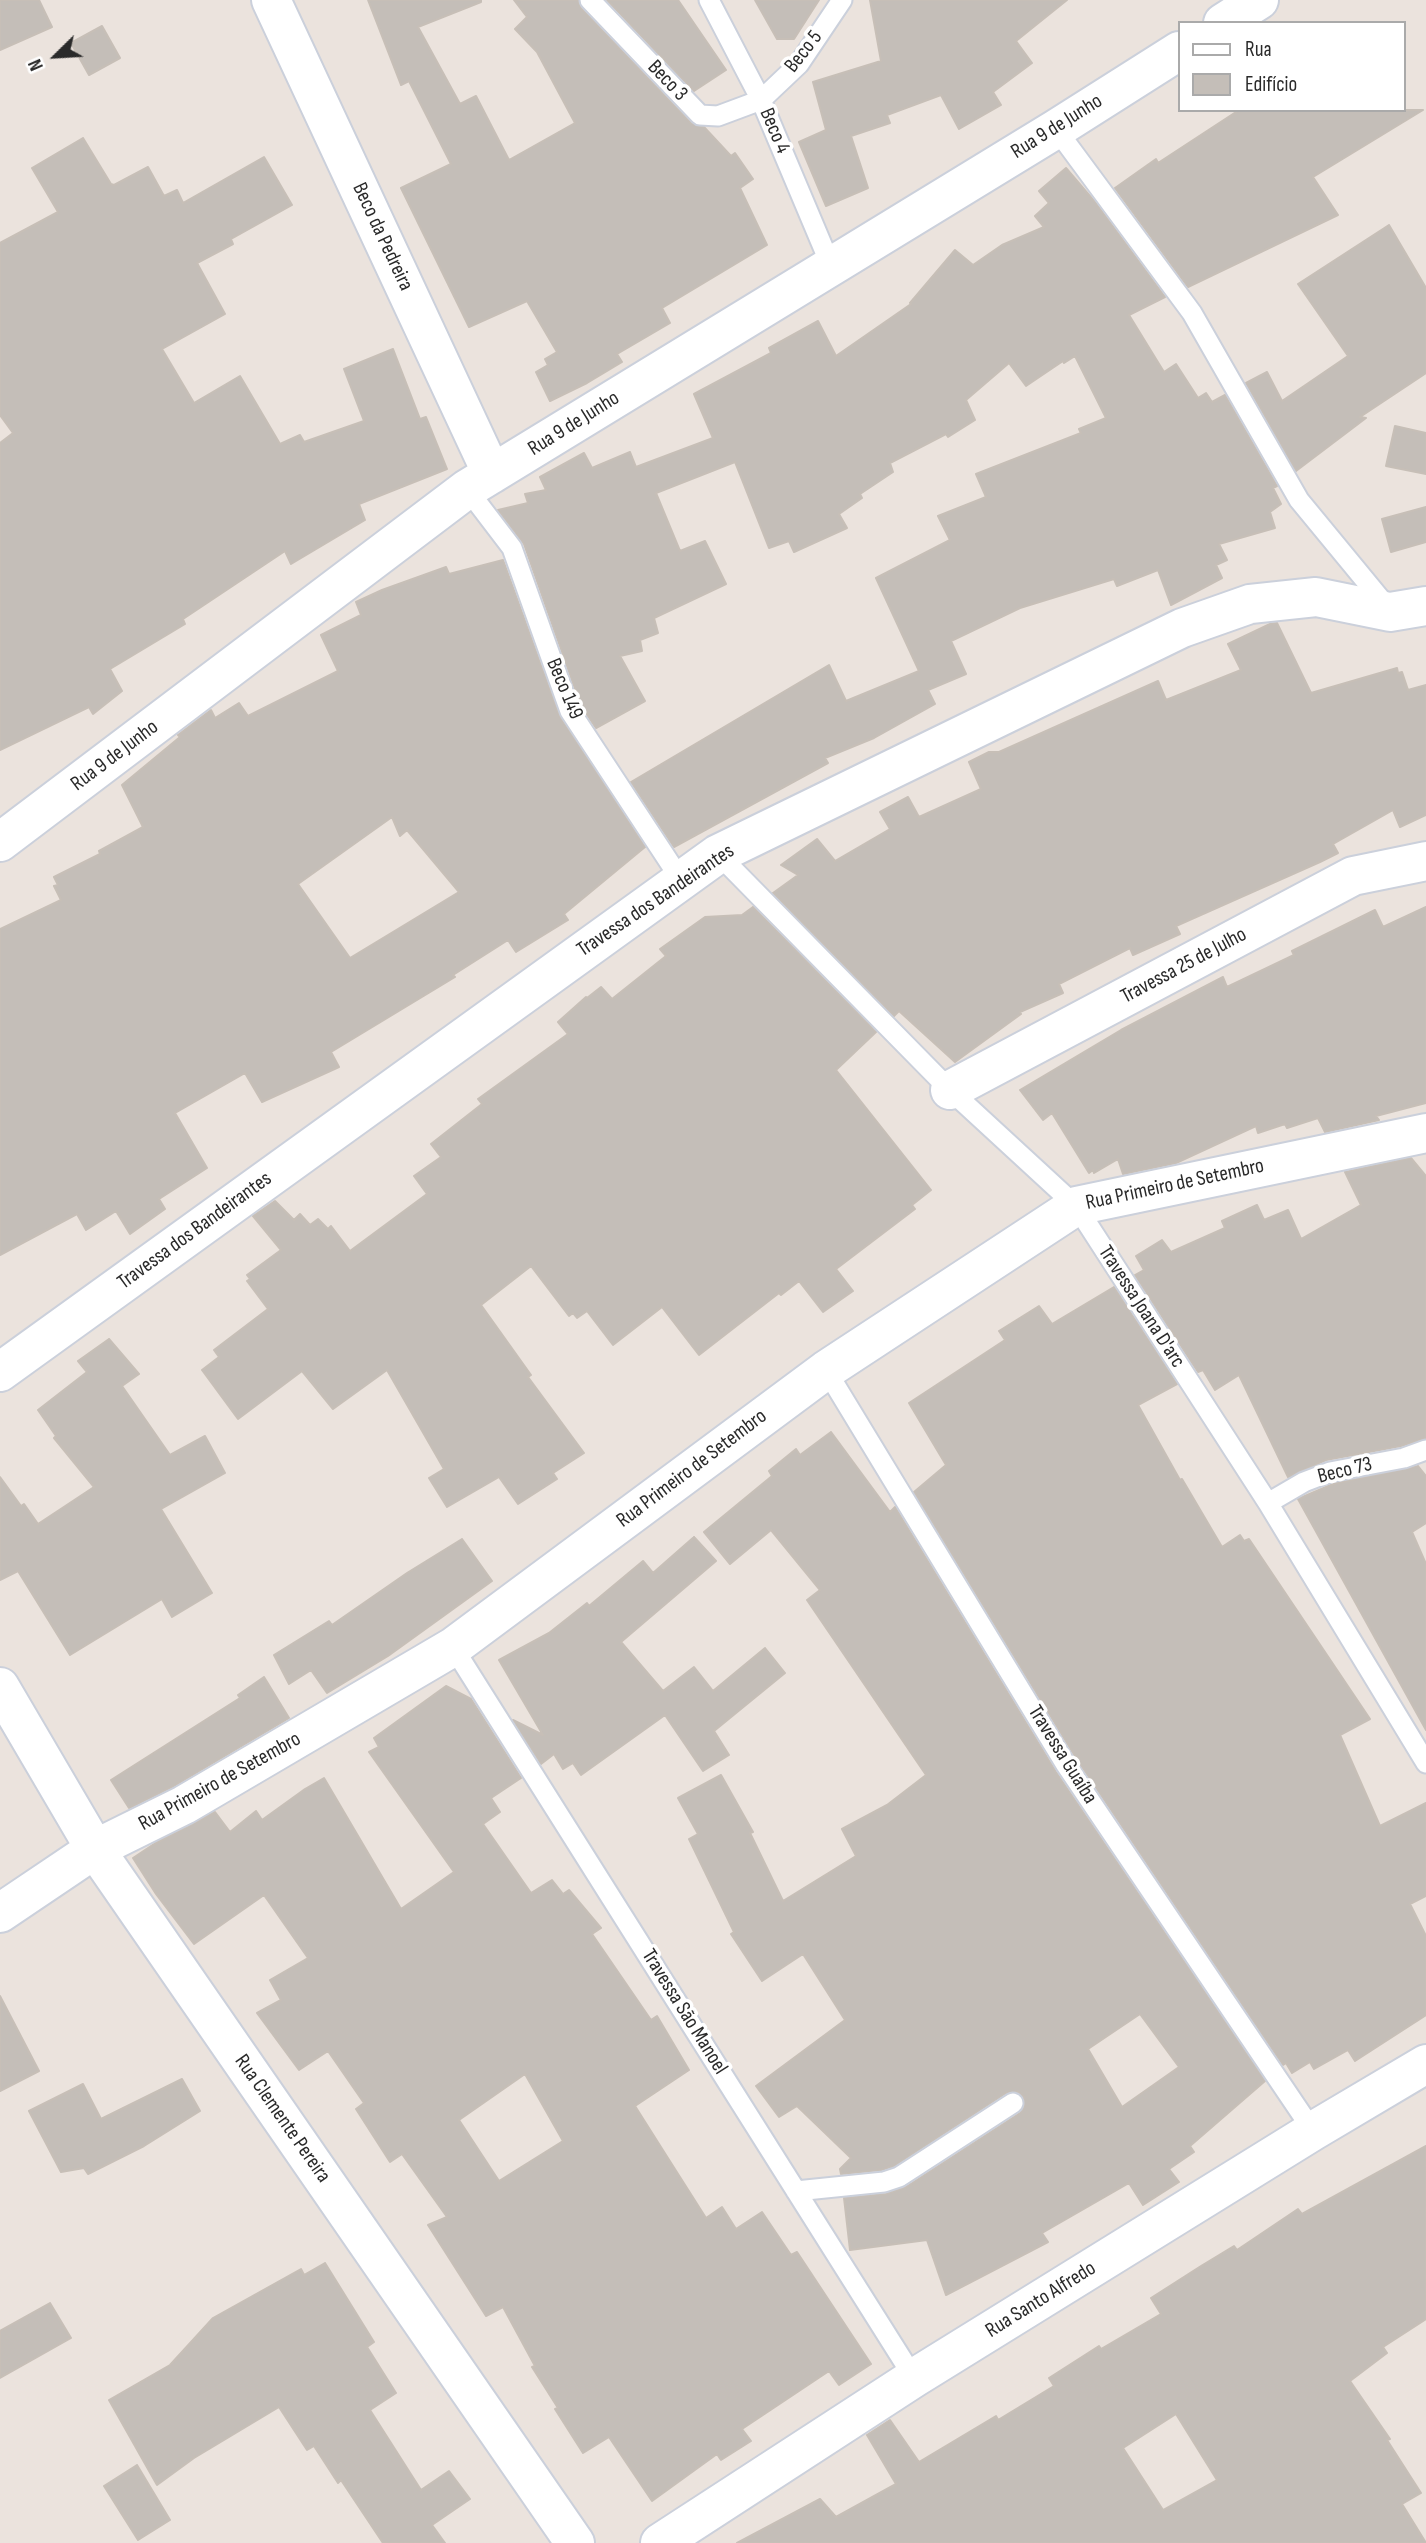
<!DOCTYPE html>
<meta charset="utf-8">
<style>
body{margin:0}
#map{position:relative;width:1426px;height:2543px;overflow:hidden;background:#ebe3dd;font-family:"Sofia Sans Condensed",sans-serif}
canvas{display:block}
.legend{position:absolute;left:1178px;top:21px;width:228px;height:91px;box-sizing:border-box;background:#fff;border:2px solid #aaa;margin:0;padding:9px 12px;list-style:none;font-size:21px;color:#2a2a2a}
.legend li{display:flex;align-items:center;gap:14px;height:35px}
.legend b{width:35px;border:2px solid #aaa}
.north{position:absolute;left:21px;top:21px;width:70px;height:70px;-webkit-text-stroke:5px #fff;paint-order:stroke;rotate:246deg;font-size:19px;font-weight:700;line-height:28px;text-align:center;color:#2a2a2a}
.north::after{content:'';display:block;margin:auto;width:24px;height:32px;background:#2a2a2a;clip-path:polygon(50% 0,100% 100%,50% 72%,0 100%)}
</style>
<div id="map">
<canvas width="1426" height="2543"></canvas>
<ul class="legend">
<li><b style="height:9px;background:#fff"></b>Rua</li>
<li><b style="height:19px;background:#c4beb8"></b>Edifício</li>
</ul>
<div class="north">N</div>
</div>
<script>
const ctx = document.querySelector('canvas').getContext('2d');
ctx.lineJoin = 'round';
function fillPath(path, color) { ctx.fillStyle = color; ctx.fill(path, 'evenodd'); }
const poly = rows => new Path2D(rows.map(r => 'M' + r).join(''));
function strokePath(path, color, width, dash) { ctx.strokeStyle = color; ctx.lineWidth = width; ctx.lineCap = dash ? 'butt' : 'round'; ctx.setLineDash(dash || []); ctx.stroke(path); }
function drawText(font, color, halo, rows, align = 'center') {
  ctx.font = font + ' "Sofia Sans Condensed",sans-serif'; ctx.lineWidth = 7; ctx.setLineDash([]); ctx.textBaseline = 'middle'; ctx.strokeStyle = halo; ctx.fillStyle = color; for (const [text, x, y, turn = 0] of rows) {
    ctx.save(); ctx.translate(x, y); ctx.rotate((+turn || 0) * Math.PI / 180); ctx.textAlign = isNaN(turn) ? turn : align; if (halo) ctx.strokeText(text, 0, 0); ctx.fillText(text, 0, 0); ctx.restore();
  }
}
const building = poly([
 [0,0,39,0,52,27,0,50,0,0],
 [368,0,481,0,481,2,418,27,460,104,476,96,509,160,575,123,537,52,515,29,527,17,514,0,578,0,581,8,691,123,704,127,731,156,735,153,753,179,740,188,767,245,662,308,670,323,617,354,622,362,587,383,550,401,536,372,548,365,545,359,557,352,527,301,469,327,401,188,451,164,409,81,401,85,368,0],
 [607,0,678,0,726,70,694,91,607,0],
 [755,0,819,0,794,39,777,39,755,0],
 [870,0,1067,0,1016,41,1032,63,993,92,1001,105,959,129,941,95,887,115,890,123,851,136,868,188,826,206,799,142,826,130,813,82,881,61,870,0],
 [102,26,120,58,89,75,71,43,102,26],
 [1239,110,1423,110,1313,177,1338,215,1188,287,1115,188,1156,159,1158,163,1239,110],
 [83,138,111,184,114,185,148,167,164,196,177,190,183,203,264,157,292,205,231,239,233,244,197,263,225,314,162,349,194,403,240,376,280,444,300,435,304,442,364,421,344,369,393,349,420,419,426,417,447,469,359,504,365,520,291,564,285,551,183,619,185,624,110,669,122,691,93,714,89,707,0,750,0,443,13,433,0,415,0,243,58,212,32,168,83,138],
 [1066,168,1095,202,1165,297,1129,315,1164,372,1176,364,1198,398,1206,393,1212,402,1225,395,1277,486,1273,488,1281,504,1270,512,1275,528,1219,544,1227,560,1216,565,1222,578,1171,605,1158,570,1117,586,1114,579,1020,608,951,641,966,674,928,690,935,704,874,738,825,758,828,763,674,847,631,782,829,665,846,701,919,671,876,578,950,540,938,516,986,497,976,474,1081,433,1079,429,1106,418,1075,356,1064,363,1063,361,1026,386,1009,363,966,400,975,420,948,437,946,434,890,463,893,472,860,494,862,498,839,514,847,528,794,552,789,541,769,548,735,462,656,493,680,551,705,541,726,584,654,618,658,633,640,640,642,651,620,656,645,701,596,728,581,706,524,544,498,510,528,503,525,494,546,490,540,477,584,453,592,468,630,452,636,467,713,438,694,394,771,353,769,348,818,321,836,356,911,304,910,303,955,250,973,265,1002,245,1044,227,1035,216,1049,203,1039,191,1066,168],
 [1389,225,1426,288,1426,373,1360,417,1366,418,1296,471,1246,383,1267,372,1282,401,1348,356,1298,284,1389,225],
 [1395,426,1426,433,1426,474,1386,466,1395,426],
 [1426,507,1426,542,1391,552,1382,519,1426,507],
 [503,560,559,715,645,847,564,914,568,920,516,952,508,940,453,975,455,977,331,1052,339,1067,262,1102,245,1073,175,1113,207,1168,159,1199,165,1209,130,1234,116,1211,86,1230,77,1214,0,1255,0,929,61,900,54,886,58,885,54,877,100,854,99,851,143,827,122,785,180,737,178,735,211,710,215,718,239,703,248,716,338,671,321,635,361,615,356,602,382,590,446,567,449,574,503,560],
 [392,817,400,836,407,830,459,892,350,958,298,884,392,817],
 [1277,623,1311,693,1397,668,1398,673,1402,672,1408,690,1426,685,1426,815,1400,827,1393,810,1333,844,1338,853,1320,862,1176,926,1180,934,1133,955,1130,948,1059,984,1063,993,1020,1012,1021,1014,955,1062,899,1011,894,1016,773,893,798,875,781,865,817,839,835,861,890,829,880,812,908,797,919,817,981,789,969,762,989,752,999,752,1158,681,1166,700,1241,670,1228,644,1270,624,1277,623],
 [753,907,876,1032,836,1070,931,1190,912,1205,915,1209,836,1269,853,1291,823,1312,799,1281,781,1295,779,1293,699,1355,662,1307,613,1345,587,1311,577,1318,573,1313,569,1316,531,1266,481,1305,531,1375,528,1377,584,1453,553,1473,557,1479,518,1504,499,1477,447,1507,429,1478,444,1469,387,1370,333,1409,302,1371,238,1419,202,1370,219,1357,214,1350,268,1309,247,1281,250,1279,247,1275,281,1250,253,1216,275,1201,294,1220,300,1214,310,1225,318,1219,328,1229,331,1226,350,1251,427,1194,414,1176,441,1157,431,1144,482,1104,478,1099,568,1034,558,1022,586,997,587,998,601,987,612,999,666,956,660,949,705,917,742,915,753,907],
 [1426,907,1426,1103,1376,1116,1379,1120,1325,1132,1318,1118,1287,1128,1285,1124,1258,1133,1256,1126,1176,1163,1123,1174,1118,1159,1094,1173,1093,1170,1089,1173,1052,1113,1043,1120,1020,1090,1121,1030,1223,977,1227,987,1294,955,1292,951,1375,910,1383,927,1426,907],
 [1411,1158,1426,1176,1426,1438,1401,1446,1326,1460,1288,1477,1239,1375,1215,1390,1203,1370,1198,1372,1135,1275,1144,1270,1136,1256,1162,1240,1171,1252,1225,1228,1222,1221,1257,1205,1264,1220,1288,1210,1301,1239,1361,1205,1345,1172,1411,1158],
 [1114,1287,1177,1384,1138,1405,1180,1480,1182,1479,1222,1547,1240,1535,1244,1541,1249,1539,1370,1719,1340,1735,1380,1826,1426,1803,1426,1896,1410,1904,1426,1936,1426,2015,1355,2061,1348,2050,1314,2069,1310,2062,1292,2073,1286,2063,1283,2065,1076,1758,914,1492,946,1465,909,1403,1005,1340,999,1331,1039,1306,1052,1324,1114,1287],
 [109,1339,139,1374,122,1386,170,1455,205,1436,225,1473,161,1509,212,1593,172,1617,162,1599,70,1655,18,1571,0,1580,0,1477,21,1506,24,1504,38,1524,94,1487,54,1438,56,1436,38,1410,87,1372,78,1361,109,1339],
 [831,1432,890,1512,895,1507,1056,1772,1265,2081,1190,2146,1194,2152,1169,2169,1179,2182,1143,2205,1129,2183,1042,2233,1048,2242,946,2295,927,2240,850,2250,844,2198,886,2194,906,2187,1020,2113,1024,2108,1024,2097,1018,2092,1006,2093,894,2166,881,2170,841,2174,840,2169,851,2158,797,2106,779,2117,756,2086,845,2020,803,1954,762,1981,731,1934,734,1932,689,1839,698,1834,678,1798,721,1775,753,1832,750,1833,783,1901,856,1856,842,1829,887,1805,926,1775,807,1600,820,1590,771,1530,730,1564,704,1532,772,1476,769,1471,796,1449,800,1455,831,1432],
 [1140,2014,1179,2067,1122,2107,1088,2049,1140,2014],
 [1418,1466,1426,1476,1426,1523,1412,1532,1426,1564,1426,1730,1298,1499,1333,1484,1418,1466],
 [694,1537,716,1561,621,1642,663,1691,694,1667,713,1691,765,1648,785,1673,714,1731,729,1755,703,1771,665,1715,581,1775,573,1763,563,1769,554,1754,541,1764,513,1720,543,1735,499,1660,549,1633,587,1603,589,1606,643,1561,653,1573,694,1537],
 [462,1539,492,1581,388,1656,327,1693,311,1670,289,1684,274,1655,329,1621,332,1625,407,1573,462,1539],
 [264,1677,289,1718,174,1786,129,1808,111,1780,240,1698,238,1695,264,1677],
 [446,1686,471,1699,521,1778,491,1798,500,1812,483,1824,531,1893,552,1880,563,1894,569,1890,601,1928,592,1934,651,2020,657,2016,689,2070,635,2106,666,2155,706,2218,722,2207,736,2229,762,2212,791,2255,797,2252,871,2364,839,2385,829,2371,742,2429,751,2441,721,2460,717,2454,652,2501,609,2437,583,2453,555,2409,558,2408,532,2367,535,2366,503,2307,486,2316,428,2225,447,2217,402,2154,390,2162,356,2109,364,2103,328,2051,299,2070,257,2013,281,2000,270,1980,308,1958,264,1895,194,1944,156,1894,133,1858,154,1844,215,1812,230,1832,256,1811,262,1820,305,1789,324,1778,401,1909,454,1872,369,1752,379,1747,374,1738,446,1686],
 [525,2074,563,2141,499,2181,459,2120,525,2074],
 [0,1996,39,2071,0,2091,0,1996],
 [182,2079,200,2111,144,2146,88,2174,84,2168,61,2172,29,2111,83,2084,101,2119,182,2079],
 [1426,2146,1426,2319,1383,2347,1387,2353,1350,2381,1390,2439,1387,2440,1421,2493,1402,2504,1426,2543,737,2543,820,2499,836,2517,896,2484,867,2435,890,2420,919,2462,996,2416,998,2420,1054,2386,1049,2378,1099,2346,1101,2349,1161,2314,1151,2298,1201,2266,1234,2246,1237,2250,1298,2209,1302,2214,1426,2146],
 [1176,2414,1217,2480,1163,2510,1123,2448,1176,2414],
 [325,2263,374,2342,367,2347,396,2393,370,2410,421,2490,449,2471,470,2499,432,2525,445,2543,383,2543,341,2480,338,2483,314,2446,307,2450,279,2407,194,2458,157,2485,109,2400,170,2365,213,2318,301,2269,304,2275,325,2263],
 [50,2303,71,2338,0,2378,0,2331,50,2303],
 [137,2465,170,2520,138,2540,104,2486,137,2465]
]);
fillPath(building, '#c4beb8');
strokePath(building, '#c7bfb7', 2);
const lane = poly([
 [590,0,700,115,718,116,761,100,799,64,842,0],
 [709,0,761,100,831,266],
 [1056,129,1192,313,1299,500,1388,608],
 [467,489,512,548,570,711,681,880],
 [718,854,950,1090,1076,1206,1268,1503,1426,1763],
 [826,1370,1066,1765,1313,2131],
 [1268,1503,1304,1482,1330,1472,1404,1458,1426,1450],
 [453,1647,914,2378],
 [796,2191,884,2182,899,2177,1013,2103]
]);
const street = poly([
 [271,0,492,474],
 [1223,23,1259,0],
 [0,842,467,489,1056,129,1179,51],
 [950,1090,1353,876,1426,861],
 [0,1372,718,854,1182,628,1250,604,1316,597,1390,612,1426,606],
 [0,1687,95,1849,575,2543],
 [0,1913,95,1849,184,1805,453,1647,826,1370,1076,1206,1426,1133],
 [660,2543,914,2378,1313,2131,1426,2064]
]);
strokePath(lane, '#cbd0db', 23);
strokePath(street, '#cbd0db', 42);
strokePath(lane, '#fff', 19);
strokePath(street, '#fff', 38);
drawText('21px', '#2a2a2a', '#fff', [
 ["Beco 5",804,52,-52],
 ["Beco 3",667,81,46],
 ["Rua 9 de Junho",1057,127,-32],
 ["Beco 4",774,131,67],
 ["Beco da Pedreira",382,237,65],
 ["Rua 9 de Junho",574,424,-32],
 ["Beco 149",564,689,67],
 ["Rua 9 de Junho",115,756,-37],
 ["Travessa dos Bandeirantes",656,901,-34],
 ["Travessa 25 de Julho",1184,966,-28],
 ["Rua Primeiro de Setembro",1175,1185,-12],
 ["Travessa dos Bandeirantes",195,1231,-36],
 ["Travessa Joana D'arc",1141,1307,57],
 ["Rua Primeiro de Setembro",692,1469,-37],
 ["Beco 73",1345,1471,-14],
 ["Travessa Guaíba",1062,1755,58],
 ["Rua Primeiro de Setembro",220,1782,-29],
 ["Travessa São Manoel",684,2012,58],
 ["Rua Clemente Pereira",282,2119,55],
 ["Rua Santo Alfredo",1041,2300,-32]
]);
</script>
